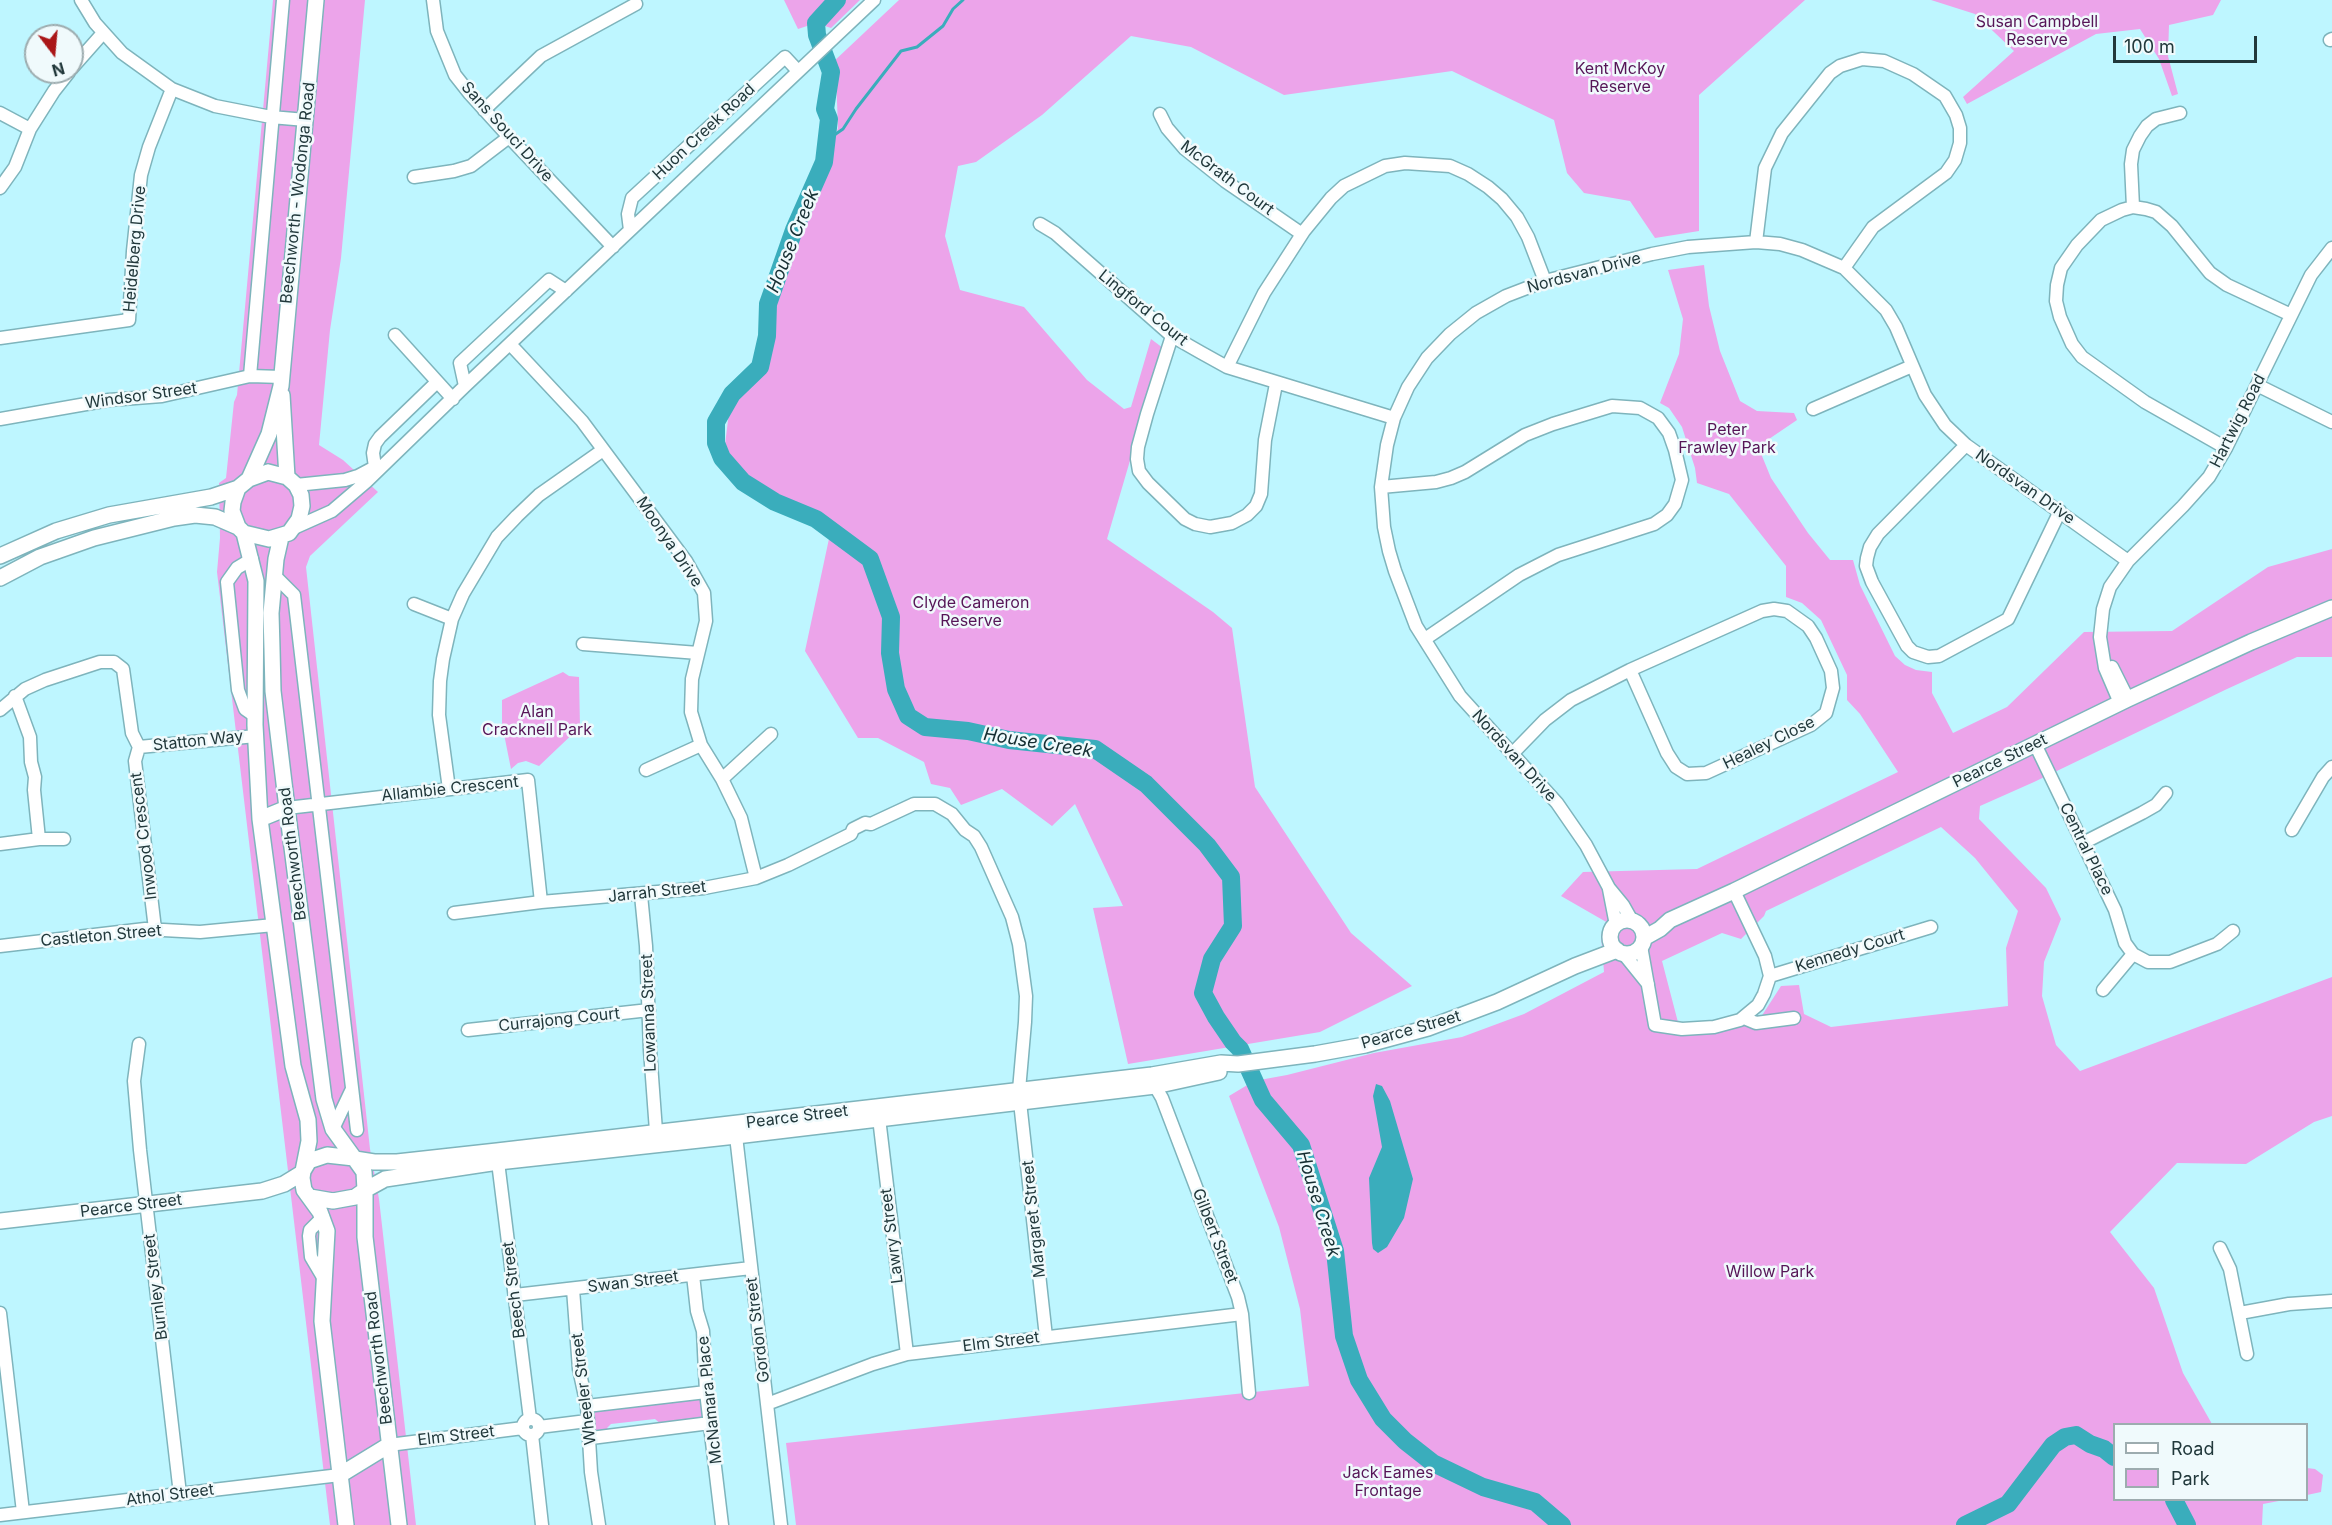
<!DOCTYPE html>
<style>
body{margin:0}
#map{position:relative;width:2332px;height:1525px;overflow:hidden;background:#bef6ff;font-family:Inter,sans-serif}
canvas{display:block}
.legend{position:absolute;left:2113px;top:1423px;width:195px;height:78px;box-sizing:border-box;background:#f0fafc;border:2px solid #9dacaf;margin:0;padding:8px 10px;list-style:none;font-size:18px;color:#21383b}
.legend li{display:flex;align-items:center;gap:12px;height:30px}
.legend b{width:30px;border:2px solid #9dacaf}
.north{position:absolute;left:24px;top:24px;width:60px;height:60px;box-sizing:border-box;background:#f0fafc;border:2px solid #9dacaf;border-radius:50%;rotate:164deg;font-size:16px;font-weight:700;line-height:24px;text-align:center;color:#21383b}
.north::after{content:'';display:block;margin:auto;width:21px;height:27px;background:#aa1718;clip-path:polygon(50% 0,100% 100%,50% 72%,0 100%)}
.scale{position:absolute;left:2113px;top:36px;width:144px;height:27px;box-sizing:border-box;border:3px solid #21383b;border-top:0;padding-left:8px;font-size:18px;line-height:21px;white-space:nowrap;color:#21383b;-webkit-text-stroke:4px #f0fafc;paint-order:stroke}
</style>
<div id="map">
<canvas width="2332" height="1525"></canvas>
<ul class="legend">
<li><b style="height:8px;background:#fff"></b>Road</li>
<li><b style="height:16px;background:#eca4ea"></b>Park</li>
</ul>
<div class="north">N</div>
<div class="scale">100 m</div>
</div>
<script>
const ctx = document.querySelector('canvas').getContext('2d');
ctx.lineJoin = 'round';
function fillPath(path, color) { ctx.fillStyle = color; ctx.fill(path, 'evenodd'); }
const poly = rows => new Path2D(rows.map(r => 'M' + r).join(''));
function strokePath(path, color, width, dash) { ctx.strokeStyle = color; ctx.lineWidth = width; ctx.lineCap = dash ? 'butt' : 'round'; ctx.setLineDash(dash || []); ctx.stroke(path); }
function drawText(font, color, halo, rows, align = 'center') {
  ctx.font = font + ' Inter,sans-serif'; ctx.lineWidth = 5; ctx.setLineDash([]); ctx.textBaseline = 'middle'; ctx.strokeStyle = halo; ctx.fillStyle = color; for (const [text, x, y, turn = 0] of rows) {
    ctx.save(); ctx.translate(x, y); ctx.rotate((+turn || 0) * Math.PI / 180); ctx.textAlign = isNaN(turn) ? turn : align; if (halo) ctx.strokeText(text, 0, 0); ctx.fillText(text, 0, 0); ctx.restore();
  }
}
fillPath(poly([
 [273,0,365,0,341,258,330,330,319,445,343,460,378,492,310,556,306,567,370,1149,379,1199,416,1525,330,1525,217,572,220,538,219,483,226,478,234,402,237,395],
 [784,0,860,0,831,28,816,23,798,29],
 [899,0,1805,0,1699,95,1699,231,1655,238,1630,201,1584,193,1567,173,1554,120,1452,71,1284,95,1191,47,1131,36,1042,115,976,162,958,166,945,236,960,290,1024,307,1087,380,1124,409,1131,407,1151,339,1163,348,1107,539,1213,612,1232,628,1255,787,1351,933,1412,986,1320,1032,1128,1064,1093,908,1123,906,1075,804,1052,826,1002,789,961,805,950,788,931,784,924,762,878,738,858,738,805,651,830,534,794,505,762,489,730,464,724,453,730,404,756,363,789,252,809,213,838,128,836,75,831,64],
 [1931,0,2221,0,2213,15,2169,25,2168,56,2178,94,2172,96,2159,59,2140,29,2096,34,1967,104,1963,97,2014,51,1975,14],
 [1704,265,1709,306,1720,351,1740,401,1757,411,1794,413,1797,420,1769,439,1762,456,1771,478,1808,533,1830,560,1853,560,1860,585,1895,656,1905,665,1916,670,1932,672,1932,693,1953,733,2007,707,2084,632,2172,631,2268,567,2332,549,2332,657,2297,657,2227,689,2034,782,1980,806,1979,819,2046,888,2061,919,2044,962,2042,996,2056,1045,2080,1071,2332,977,2332,1116,2314,1122,2246,1164,2177,1163,2110,1232,2154,1288,2183,1373,2212,1424,2114,1424,2114,1500,2284,1500,2263,1504,2262,1525,796,1525,786,1443,1309,1386,1300,1309,1279,1227,1229,1096,1254,1081,1287,1075,1374,1053,1462,1037,1524,1014,1604,972,1601,935,1608,923,1561,896,1583,872,1697,869,1898,772,1860,714,1847,700,1847,675,1821,620,1802,603,1786,597,1786,566,1729,494,1697,483,1695,468,1682,427,1669,408,1660,403,1679,354,1683,319,1668,270],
 [1941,827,1975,858,2018,911,2006,948,2008,1006,1831,1027,1804,1014,1799,985,1781,986,1761,1017,1680,1030,1662,961,1722,933,1741,939,1764,916,1766,911],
 [563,672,569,676,579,677,580,727,539,766,526,761,518,763,511,769,502,724,502,700],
 [698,1398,702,1402,702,1418,663,1426,655,1419,611,1424,607,1428,613,1432,597,1432,594,1427,594,1411],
 [2307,1468,2315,1469,2323,1475,2321,1492,2307,1495]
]), '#eca4ea');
fillPath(poly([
 [1376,1084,1382,1086,1390,1101,1413,1179,1404,1218,1387,1247,1378,1253,1373,1249,1372,1243,1369,1178,1382,1147,1373,1096]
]), '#3aadbc');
strokePath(poly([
 [827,140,843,129,856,109,901,51,917,47,943,26,953,9,963,0]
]), '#3aadbc', 3);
strokePath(poly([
 [837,0,816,23,817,35,831,72,825,109,829,119,824,162,794,230,768,304,767,336,760,367,732,394,716,422,716,443,722,458,743,482,775,502,816,519,870,559,891,617,890,653,896,689,908,716,925,727,968,731,1009,740,1095,749,1146,784,1207,845,1231,877,1233,926,1212,959,1203,993,1216,1017,1233,1042,1240,1049,1263,1100,1301,1145,1335,1251,1344,1336,1359,1380,1383,1419,1405,1441,1433,1463,1483,1487,1535,1502,1562,1525],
 [2174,1500,2187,1525],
 [1965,1525,2008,1504,2053,1445,2065,1437,2076,1435,2090,1444,2104,1449,2114,1457]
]), '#3aadbc', 18);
const minor = poly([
 [81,0,95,23,122,53,172,89,215,106,271,117,306,120],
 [433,0,437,31,455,75,470,94,509,137,613,247],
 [2330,40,2332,39],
 [72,68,103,33],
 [484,110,541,56,636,4],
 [0,113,30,129],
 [1160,114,1167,128,1185,149,1225,181,1302,234],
 [414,177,454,171,471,166,509,137],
 [0,188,15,167,30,129,54,91,69,72],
 [2133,207,2131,164,2133,150,2140,136,2147,126,2156,119,2180,113],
 [1040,224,1055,233,1172,336,1200,352,1227,367,1394,418],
 [630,230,628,214,632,198,785,57,798,71],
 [1756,242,1765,168,1782,133,1830,73,1840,66,1862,59,1884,61,1913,74,1945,96,1956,115,1960,128,1960,143,1955,160,1946,173,1873,227,1844,268],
 [395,335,453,399],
 [1172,336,1147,414,1138,447,1137,459,1139,471,1148,483,1185,519,1195,524,1210,527,1232,523,1247,515,1256,506,1261,494,1265,440,1276,384],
 [0,338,129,320,133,251,141,175,149,147,172,89],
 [510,344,582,421,686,561,704,593,706,621,692,679,691,712,701,745,722,779,741,818,756,878],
 [1227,367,1264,293,1304,231,1331,198,1344,186,1385,166,1405,163,1450,166,1468,174,1488,187,1502,199,1517,217,1528,237,1545,281],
 [250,376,283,0],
 [2257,385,2332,422],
 [465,386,460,363,549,280,566,291],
 [1813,409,1912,366],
 [0,419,109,400,162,396,250,376,282,377],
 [1966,445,1878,534,1870,547,1867,558,1866,566,1872,582,1907,646,1913,652,1928,657,1939,656,2008,619,2060,511],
 [2226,448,2145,402,2082,357,2072,344,2060,317,2056,301,2057,285,2061,268,2077,245,2101,220,2122,210,2133,207,2146,209,2156,212,2172,226,2210,273,2227,285,2291,315],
 [375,467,373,453,375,444,380,437,437,382],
 [296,485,345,480,358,476,375,467],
 [1381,487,1436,482,1451,478,1465,472,1525,435,1553,424,1612,406,1640,408,1658,418,1669,433,1675,450,1682,480,1675,504,1667,515,1654,524,1558,555,1519,575,1425,639],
 [294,528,332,511,366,482,465,386,874,0],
 [252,559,237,568,227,582,238,690,245,709,255,716],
 [275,576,294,595,357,1130],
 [414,604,452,619],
 [583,644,698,653],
 [2112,667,2128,699],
 [2120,703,2105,668,2100,637,2103,609,2110,587,2128,561,2183,506,2209,477,2226,448,2311,275,2332,248],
 [0,710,25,689,45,680,100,662,114,662,123,669,132,733,139,747,135,761,155,929],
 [2035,744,2115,910,2125,943,2133,954,2148,962,2170,962,2217,944,2233,931],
 [139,747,256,736],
 [1512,754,1545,720,1571,700,1630,670,1762,611,1774,609,1787,611,1808,626,1816,638,1831,671,1833,688,1826,713,1811,725,1706,773,1687,774,1676,767,1667,753,1630,670],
 [646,770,701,745],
 [722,779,771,734],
 [449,789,439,715,440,681,443,659,452,619,463,594,497,537,517,516,539,495,603,450],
 [287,808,528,780,541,902],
 [2292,830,2323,777,2332,767],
 [39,839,64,839],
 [2083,843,2142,813,2156,805,2166,793],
 [0,844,39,839,34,790,35,777,31,762,30,737,15,696],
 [1609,889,1616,925],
 [641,895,646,946,650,1050,656,1131],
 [454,913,541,902,704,888,756,878,788,865,851,834,853,829,865,823,871,824,914,804,935,804,952,814,965,830,974,836,981,847,1012,917,1019,944,1026,996,1025,1022,1019,1090],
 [1632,921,1623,905,1609,888,1586,845,1557,803,1460,696,1416,626,1395,571,1389,551,1384,527,1381,487,1387,445,1394,418,1408,387,1427,358,1450,334,1476,313,1506,296,1545,281,1652,254,1688,247,1756,242,1780,244,1802,250,1844,268,1886,310,1896,327,1925,395,1945,425,1966,445,2128,561],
 [0,946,145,929,200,932,274,925],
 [1641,946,1655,1025,1682,1029,1714,1027,1740,1020,1758,1005,1764,994,1770,976,1765,956,1734,891],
 [1623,953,1648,984],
 [1770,976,1931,927],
 [2103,990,2133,954],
 [1744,1018,1756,1023,1794,1018],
 [468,1030,649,1010],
 [139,1044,134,1081,140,1150,180,1494],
 [1155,1086,1162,1098,1238,1297,1242,1314,1249,1393],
 [1020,1102,1046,1337],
 [879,1118,907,1354],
 [333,1129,351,1091],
 [736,1136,781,1525],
 [498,1162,530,1419],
 [323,1217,310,1230,309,1236,311,1257,324,1279],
 [2220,1248,2230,1269,2247,1354],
 [693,1275,697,1311,703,1331,706,1392,722,1525],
 [573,1289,579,1369,587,1406,591,1472,599,1525],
 [515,1295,751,1268],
 [0,1313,23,1512],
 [2240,1313,2289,1304,2332,1301],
 [767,1404,873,1364,907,1354,1242,1314],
 [587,1406,706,1392],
 '523 1427a8 8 0 1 1 16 0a8 8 0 1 1-16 0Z',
 [539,1427,587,1421],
 [532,1435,542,1525],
 [591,1438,710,1423],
 [389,1445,523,1428],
 [0,1515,340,1475]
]);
const major = poly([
 [282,395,287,477],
 [268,472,287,477,296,485,301,495,302,506,299,519,289,533,269,539,244,533,238,527,232,511,233,502,238,488,249,479,268,472],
 [249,479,269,434,281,386,316,0],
 [244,533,256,581,255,725,260,819,293,1066,308,1120,309,1141,303,1171],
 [281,537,276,559,271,613,272,649,273,691,287,808,324,1099,333,1129,354,1158],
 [0,556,56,531,109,515,211,497,238,488],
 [0,578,40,557,94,538,174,518,195,515,215,517,238,527],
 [260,819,287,808],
 '1610 937a17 17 0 1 1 34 0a17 17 0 1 1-34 0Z',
 [1644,938,1660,929,1670,920,1734,891,2128,699,2251,642,2332,608],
 [355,1159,374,1162,397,1162,497,1151,1152,1075,1221,1063,1238,1064,1315,1054,1365,1045,1428,1028,1497,1002,1575,966,1617,950],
 [365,1190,385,1179,498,1162,736,1136,1155,1086,1219,1072],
 [365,1191,365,1237,399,1525],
 [310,1197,333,1201,355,1197,365,1190,364,1172,354,1158,327,1155,309,1161,303,1171,302,1178,304,1190,320,1212,327,1231,322,1321,346,1525],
 [0,1221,262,1191,284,1184,302,1173],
 [340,1475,389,1445]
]);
strokePath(minor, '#7eb4bc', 15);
strokePath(major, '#7eb4bc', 18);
strokePath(minor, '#fff', 12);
strokePath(major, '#fff', 15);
drawText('16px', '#561557', '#f0fafc', [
 ["Susan Campbell",2037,22],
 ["Reserve",2037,40],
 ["Kent McKoy",1620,69],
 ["Reserve",1620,87],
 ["Peter",1727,430],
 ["Frawley Park",1727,448],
 ["Clyde Cameron",971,603],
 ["Reserve",971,621],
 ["Alan",537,712],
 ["Cracknell Park",537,730],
 ["Willow Park",1770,1272],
 ["Jack Eames",1388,1473],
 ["Frontage",1388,1491]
]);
drawText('16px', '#21383b', '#f0fafc', [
 ["Sans Souci Drive",507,132,48],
 ["Huon Creek Road",704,132,-43],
 ["McGrath Court",1227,178,37],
 ["Beechworth - Wodonga Road",298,193,-84],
 ["Heidelberg Drive",135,249,-85],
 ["Nordsvan Drive",1584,273,-15],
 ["Lingford Court",1143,308,39],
 ["Windsor Street",141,396,-8],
 ["Hartwig Road",2238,421,-63],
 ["Nordsvan Drive",2025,487,35],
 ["Moonya Drive",669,542,56],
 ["Statton Way",198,741,-6],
 ["Healey Close",1769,743,-26],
 ["Nordsvan Drive",1514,756,48],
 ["Pearce Street",2000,761,-26],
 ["Allambie Crescent",450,789,-6],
 ["Inwood Crescent",144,836,-97],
 ["Central Place",2086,849,64],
 ["Beechworth Road",293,854,-97],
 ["Jarrah Street",657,892,-6],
 ["Castleton Street",101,936,-5],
 ["Kennedy Court",1850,951,-17],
 ["Lowanna Street",649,1013,-92],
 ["Currajong Court",559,1020,-6],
 ["Pearce Street",1411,1030,-16],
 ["Pearce Street",797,1117,-7],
 ["Pearce Street",131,1206,-7],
 ["Margaret Street",1034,1219,-96],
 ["Lawry Street",892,1236,-97],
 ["Gilbert Street",1215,1236,69],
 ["Swan Street",633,1282,-7],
 ["Burnley Street",156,1287,-97],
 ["Beech Street",514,1290,-97],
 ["Gordon Street",758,1330,-97],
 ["Elm Street",1001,1342,-7],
 ["Beechworth Road",379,1358,-97],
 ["Wheeler Street",584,1389,-97],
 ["McNamara Place",710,1400,-96],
 ["Elm Street",456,1436,-7],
 ["Athol Street",170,1495,-7]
]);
drawText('italic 18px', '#152e32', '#f0fafc', [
 ["House Creek",793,241,-68],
 ["House Creek",1038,743,9],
 ["House Creek",1318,1204,73]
]);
</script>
